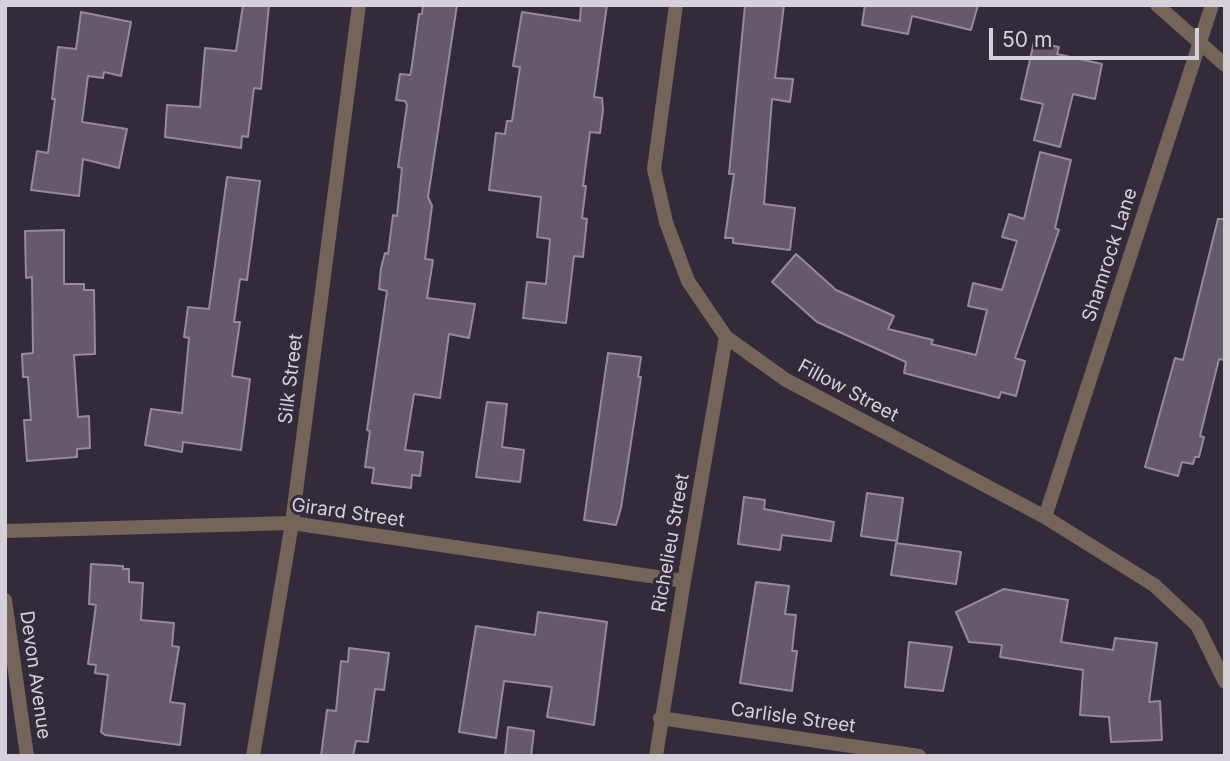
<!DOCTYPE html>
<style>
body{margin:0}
#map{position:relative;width:1230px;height:761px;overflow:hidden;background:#342b3a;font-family:Inter,sans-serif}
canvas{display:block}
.frame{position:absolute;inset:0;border:7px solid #d6d0db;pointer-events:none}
.scale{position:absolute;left:989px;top:28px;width:210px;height:32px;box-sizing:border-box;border:4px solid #d6d0db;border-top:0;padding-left:9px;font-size:21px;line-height:24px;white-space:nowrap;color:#d6d0db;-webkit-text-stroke:5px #342b3a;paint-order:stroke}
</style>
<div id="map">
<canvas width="1230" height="761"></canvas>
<div class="frame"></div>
<div class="scale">50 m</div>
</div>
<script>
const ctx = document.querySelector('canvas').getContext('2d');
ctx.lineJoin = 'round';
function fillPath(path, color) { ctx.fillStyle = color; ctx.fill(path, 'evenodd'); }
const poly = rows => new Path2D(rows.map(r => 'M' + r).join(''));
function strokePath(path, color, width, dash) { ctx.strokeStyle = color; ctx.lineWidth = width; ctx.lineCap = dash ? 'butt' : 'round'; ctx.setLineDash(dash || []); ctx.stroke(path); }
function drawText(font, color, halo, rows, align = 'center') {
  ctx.font = font + ' Inter,sans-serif'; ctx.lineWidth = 6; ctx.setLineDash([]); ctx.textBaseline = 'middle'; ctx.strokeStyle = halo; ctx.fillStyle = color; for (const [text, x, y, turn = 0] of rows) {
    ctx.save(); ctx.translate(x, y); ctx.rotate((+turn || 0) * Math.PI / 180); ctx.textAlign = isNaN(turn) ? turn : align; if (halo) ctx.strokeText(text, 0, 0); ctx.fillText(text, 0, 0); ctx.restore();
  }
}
const building = poly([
 [243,5,269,5,261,89,254,88,248,137,242,136,241,148,165,137,167,105,200,107,205,48,236,51,243,5],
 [423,5,457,5,428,197,432,206,425,259,433,260,427,298,475,304,469,338,449,334,440,398,414,394,405,450,423,452,420,476,412,475,411,488,372,483,374,468,365,467,370,431,367,430,369,416,387,291,379,289,381,268,385,253,388,254,393,215,397,216,402,168,398,167,407,105,405,101,396,100,400,74,410,75,411,72,419,14,422,14,423,5],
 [581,5,607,5,594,97,602,98,603,110,600,133,590,132,583,186,586,186,582,218,587,219,583,257,574,256,566,323,523,318,527,282,546,284,550,239,537,237,541,197,489,190,496,133,505,134,507,121,512,121,520,67,513,66,522,12,580,21,581,5],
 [745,5,784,5,775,78,793,79,790,102,772,99,764,204,795,208,790,250,733,243,733,238,725,238,734,174,729,174,745,5],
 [865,5,978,5,971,30,912,16,908,34,862,25,865,5],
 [81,12,131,22,121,76,104,72,103,78,88,76,82,122,127,129,119,168,83,159,79,196,31,190,37,151,48,153,55,99,52,99,58,47,76,49,81,12],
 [1034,42,1059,47,1057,54,1102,64,1095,99,1073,94,1060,147,1034,140,1043,104,1021,99,1034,42],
 [1040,152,1071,160,1055,228,1059,230,1015,358,1025,361,1016,396,1001,392,999,398,904,373,906,362,817,322,772,282,796,254,836,290,894,316,888,329,933,340,931,344,976,355,987,310,968,306,973,283,1002,290,1017,241,1002,237,1009,214,1024,219,1040,152],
 [227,177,260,181,247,280,240,279,234,322,240,322,232,376,250,379,241,450,183,442,182,452,145,445,151,409,182,413,189,338,184,337,188,307,209,309,227,177],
 [1218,219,1225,219,1225,360,1219,359,1200,436,1204,437,1199,457,1195,457,1193,464,1182,462,1178,476,1145,467,1175,358,1183,360,1218,219],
 [64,230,64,284,84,284,84,290,94,290,95,354,74,355,78,417,89,416,90,448,77,449,77,457,27,461,24,420,31,420,28,377,23,377,22,354,33,353,32,277,26,278,25,231,64,230],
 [608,353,641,357,638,377,641,377,621,508,616,525,584,520,608,353],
 [487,402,507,404,502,447,524,450,520,482,476,477,487,402],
 [867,493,903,498,897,541,861,536,867,493],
 [744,497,765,500,764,509,834,522,831,541,782,535,780,550,738,544,744,497],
 [896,543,961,552,956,584,891,575,896,543],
 [91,564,123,566,123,569,129,569,129,582,143,583,141,620,174,623,172,646,179,647,170,702,185,704,180,745,105,735,101,732,108,675,95,673,96,665,88,664,96,605,89,604,91,564],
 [756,582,789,586,785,614,796,615,792,651,797,651,792,691,740,683,756,582],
 [1004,589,1068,600,1061,642,1113,650,1115,638,1157,643,1149,702,1160,701,1162,740,1111,742,1109,717,1080,715,1083,670,1000,657,1002,645,969,642,956,612,1004,589],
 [538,612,607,622,594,725,547,717,552,687,504,681,496,738,459,732,476,626,535,635,538,612],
 [909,642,952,647,943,691,905,687,909,642],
 [349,648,389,653,384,690,375,689,368,742,356,741,353,756,321,756,327,710,336,711,341,661,348,662,349,648],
 [508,727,534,731,531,756,505,756,508,727]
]);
fillPath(building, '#655a6c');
strokePath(building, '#958a9d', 2);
strokePath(poly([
 [1157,5,1225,65],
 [1045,517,1212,5],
 [5,600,27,756],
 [660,718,919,756],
 [253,756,292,523,359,5],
 [656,756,684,581]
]), '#75645a', 14);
strokePath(poly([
 [676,5,654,169,666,222,688,281,726,337,786,380,1045,517,1154,585,1197,625,1225,682],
 [5,531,292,523,684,581,726,337]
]), '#75645a', 14);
drawText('19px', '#d6d0db', '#342b3a', [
 ["Shamrock Lane",1110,255,-72],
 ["Silk Street",291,379,-83],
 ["Fillow Street",848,391,28],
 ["Girard Street",348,513,8],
 ["Richelieu Street",671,543,-80],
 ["Devon Avenue",35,675,82],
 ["Carlisle Street",793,718,8]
]);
</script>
